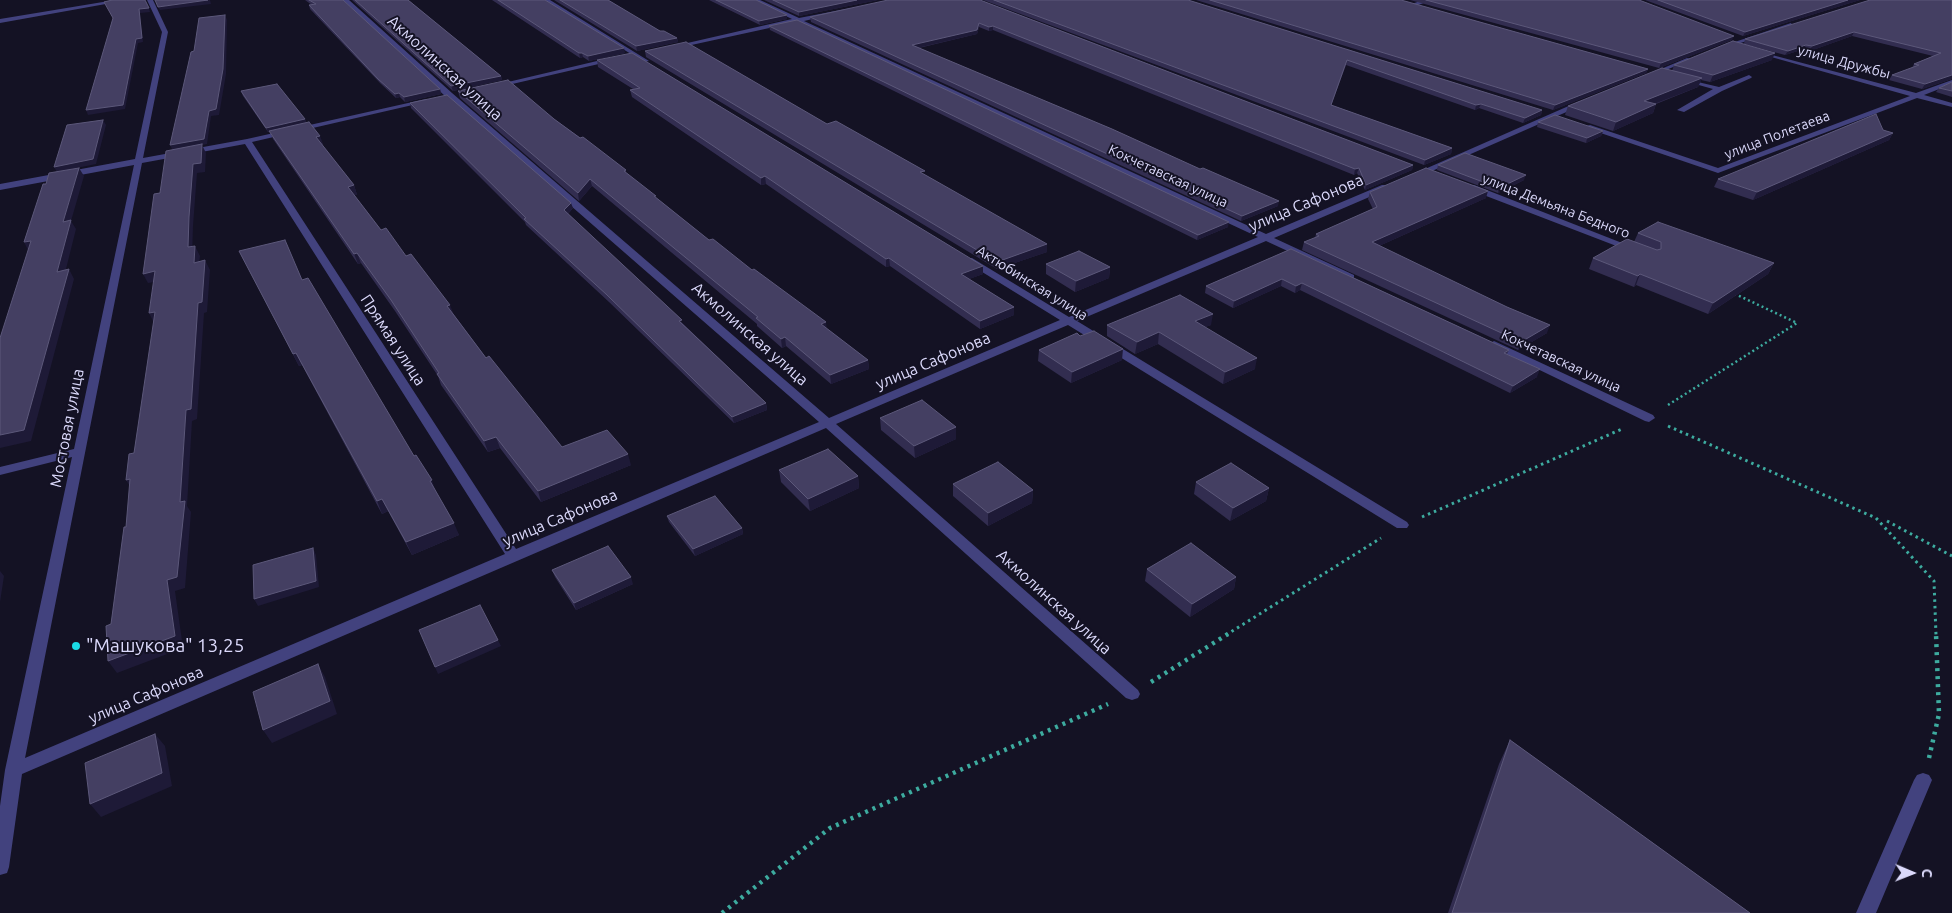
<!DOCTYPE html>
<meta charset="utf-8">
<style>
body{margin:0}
#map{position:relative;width:1952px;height:913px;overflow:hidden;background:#141224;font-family:Ubuntu,sans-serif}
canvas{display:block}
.north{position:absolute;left:1887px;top:848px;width:50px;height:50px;-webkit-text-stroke:4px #141224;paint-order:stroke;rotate:91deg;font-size:14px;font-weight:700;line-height:20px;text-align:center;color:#dbd9fb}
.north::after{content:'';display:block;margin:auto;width:18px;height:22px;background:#dbd9fb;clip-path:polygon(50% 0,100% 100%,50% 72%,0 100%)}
</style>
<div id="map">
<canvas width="1952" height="913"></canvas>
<div class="north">С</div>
</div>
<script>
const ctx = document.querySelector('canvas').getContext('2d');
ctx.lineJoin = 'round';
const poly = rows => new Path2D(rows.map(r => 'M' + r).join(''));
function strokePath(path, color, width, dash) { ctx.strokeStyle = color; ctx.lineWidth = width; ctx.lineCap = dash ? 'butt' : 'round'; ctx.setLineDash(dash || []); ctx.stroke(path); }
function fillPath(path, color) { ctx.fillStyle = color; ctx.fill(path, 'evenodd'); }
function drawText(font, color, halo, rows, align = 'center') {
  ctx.font = font + ' Ubuntu,sans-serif'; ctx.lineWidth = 4; ctx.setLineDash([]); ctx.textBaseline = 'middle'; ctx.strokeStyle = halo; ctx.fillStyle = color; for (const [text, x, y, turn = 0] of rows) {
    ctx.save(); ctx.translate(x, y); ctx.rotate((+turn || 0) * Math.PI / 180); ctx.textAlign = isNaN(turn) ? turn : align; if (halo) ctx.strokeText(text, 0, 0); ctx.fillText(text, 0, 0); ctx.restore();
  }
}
strokePath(poly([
 [1668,405,1797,323,1733,293]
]), '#3dab9f', 2.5, [2, 3]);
strokePath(poly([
 [1668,426,1876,518,1934,581,1936,635],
 [1422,517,1622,429],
 [1887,521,1952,556],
 [1226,635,1381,538]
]), '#3dab9f', 3, [2.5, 4]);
strokePath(poly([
 [1151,682,1228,634],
 [1929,758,1939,714,1936,634],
 [722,913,830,828,1108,704]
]), '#3dab9f', 4.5, [3, 5]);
fillPath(poly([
 [115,0,128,0,0,23,0,19,115,0],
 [147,0,153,0,168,32,143,158,247,139,426,99,430,101,252,142,516,549,819,422,446,97,343,0,349,0,452,93,829,418,1060,320,966,262,966,258,972,258,1069,317,1258,237,797,22,673,49,670,47,792,19,752,0,760,0,799,18,851,8,851,10,804,21,1266,234,1382,185,1388,185,1388,189,1274,238,1354,275,1354,279,1348,279,1266,241,1077,321,1407,522,1409,525,1407,528,1397,528,1068,325,836,424,1138,690,1140,694,1138,698,1132,700,1126,698,826,428,22,774,9,867,7,873,0,875,0,806,5,770,72,457,0,475,0,467,74,449,134,165,0,190,0,184,135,159,162,32,147,0],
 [245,144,505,554,25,758,142,163,245,144],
 [543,0,550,0,649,61,644,62,543,0],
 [1423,0,1433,0,1412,7,1409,5,1423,0],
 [1791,23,1793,26,1722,49,1717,48,1791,23],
 [1757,51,1916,93,1952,80,1952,84,1924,95,1952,103,1952,107,1917,98,1718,173,1583,127,1590,125,1718,168,1910,96,1757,53,1757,51],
 [614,57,617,59,616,60,495,88,491,86,614,57],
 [1687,58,1692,59,1652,76,1647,75,1687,58],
 [1749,75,1752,77,1751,78,1722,91,1684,112,1677,110,1713,89,1681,80,1681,78,1719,87,1749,75],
 [1580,101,1587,103,1416,178,1409,176,1580,101],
 [1468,185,1474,185,1640,250,1635,253,1632,252,1468,189,1468,185],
 [1494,341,1653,415,1655,418,1649,422,1645,421,1490,346,1489,344,1494,341],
 [1923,773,1929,775,1932,780,1876,913,1856,913,1914,780,1917,775,1923,773]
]), '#42427e');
fillPath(poly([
 [305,0,343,0,440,89,441,94,405,102,400,97,396,98,380,83,310,9,309,5,312,5],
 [352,0,408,0,501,76,502,80,453,91],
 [492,0,545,0,625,53,589,61,583,57,580,58],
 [554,0,608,0,660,31,677,38,678,42,637,51],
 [709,0,756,0,787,19,760,25],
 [764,0,878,0,799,16],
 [980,0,1413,165,1412,170,1365,190,1357,173,1354,175,993,30,989,31,979,27,977,34,919,48,1278,206,1241,221,811,22,810,17],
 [983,0,1188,0,1542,110,1541,115,1523,123,1479,108,1475,110,1346,65,1331,105,1452,148,1451,154,1424,165],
 [1196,0,1401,0,1648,69,1646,73,1553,110],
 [1410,0,1639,0,1732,40,1659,68],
 [1645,0,1860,0,1743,36],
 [1952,0,1952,79,1922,89,1889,80,1892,75,1912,68,1914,64,1933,56,1852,36,1810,51,1804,49,1785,55,1744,44,1745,39],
 [769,26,1228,227,1197,240,770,30],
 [645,51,827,124,925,175,1047,252,997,269,646,57],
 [597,60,983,274,969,279,1014,307,1014,315,980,329,890,266,886,267,766,184,761,185,632,97,630,90,633,89,598,67],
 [1772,60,1710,82,1701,80,1698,87,1656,104,1653,113,1613,131,1565,115,1568,106,1672,71,1674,65],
 [1952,82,1952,97,1936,92,1939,88],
 [241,91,305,119,306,123,323,144,322,145,354,185,357,195,354,195,381,230,454,315,486,358,562,447,631,465,541,502,500,448,488,452,441,385,438,376,395,311,361,263,358,264,273,139,270,132,268,132,243,96],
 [458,91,554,119,626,170,626,173,656,198,709,240,868,360,869,369,831,384,786,346,782,348,757,326,757,324,592,186,579,201,460,98],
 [410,103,573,208,568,214,766,403,767,410,734,423,609,302,526,225,525,222,411,108],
 [1538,122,1603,131,1601,136,1586,143,1537,127],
 [1883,130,1893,133,1889,140,1753,200,1714,187,1718,179],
 [1438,165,1524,180,1498,193,1437,170],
 [1370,192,1486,198,1379,246,1547,333,1518,350,1302,250,1304,242,1315,238,1316,234,1373,209,1368,199],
 [1638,233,1774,263,1768,274,1708,314,1636,285,1634,287,1589,269,1593,258,1634,242],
 [1291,249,1509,350,1507,354,1537,377,1510,393,1300,290,1295,293,1281,286,1233,308,1205,293,1206,286],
 [239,251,302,280,436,493,459,535,412,555,388,511,382,514,302,365,299,366],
 [1046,264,1110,267,1109,278,1075,292,1046,274],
 [1107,325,1211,325,1205,327,1255,369,1223,384,1158,344,1135,354,1107,336],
 [1039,350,1122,360,1071,383,1038,361],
 [880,418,956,439,915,458,881,430],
 [779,470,858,476,859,488,810,511,781,482],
 [1196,482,1269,488,1266,501,1230,521,1194,494],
 [953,484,1033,490,1032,503,988,526,953,496],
 [667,516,742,528,743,534,695,556,669,522],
 [1147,569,1236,577,1234,589,1190,617,1145,581],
 [552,570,633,584,576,610,555,577],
 [1510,740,1750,913,1448,913,1499,764]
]), '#322d50');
fillPath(poly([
 [210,0,211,4,160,10,158,7],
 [857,0,878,0,799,16,799,12],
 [1848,0,1860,0,1743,36,1745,32],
 [149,8,150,12,140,13,143,42,138,43,125,109,88,115,86,110,136,39,139,9],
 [225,15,227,20,226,74,219,115,211,116,207,144,202,145,206,153,205,172,197,173,193,226,192,257,188,247,173,151,170,145],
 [787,15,787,19,760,25,759,21],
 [979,23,979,27,977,34,913,49,912,45],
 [993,26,993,30,989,31,989,27],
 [1854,32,1852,36,1810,51,1812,46],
 [1734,36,1732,40,1659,68,1661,63],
 [677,38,678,42,637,51,636,46],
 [1806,45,1804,49,1785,55,1788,51],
 [624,48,625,53,589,61,588,56],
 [579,53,582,53,583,57,580,58],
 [1775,53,1772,60,1710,82,1713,75],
 [1347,60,1346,65,1330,109,1331,105],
 [1648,69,1646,73,1553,110,1555,105],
 [1952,75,1952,79,1922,89,1925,84],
 [501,76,502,80,453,91,451,86],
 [1702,78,1698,87,1641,109,1644,101],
 [440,89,441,94,405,102,404,97],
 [399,93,400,97,396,98,395,94],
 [1481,104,1479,108,1475,110,1476,105],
 [1656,104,1653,113,1613,131,1616,122],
 [1542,110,1541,115,1523,123,1525,118],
 [305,119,307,124,268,132,266,128],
 [103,120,106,125,96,164,57,172,54,167],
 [1603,131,1601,136,1586,143,1587,138],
 [1893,133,1889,140,1753,200,1757,192],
 [320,136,323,144,319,145,316,137],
 [1452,148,1451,154,1424,165,1425,160],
 [1413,165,1412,170,1365,190,1366,185],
 [79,168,84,176,71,221,76,229,63,281,57,272,63,222],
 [1359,168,1357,173,1354,175,1355,169],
 [1526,175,1524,180,1498,193,1499,188],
 [765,176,766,184,761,185,761,178],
 [590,179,592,186,579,201,578,193],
 [354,185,357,195,351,196,348,187],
 [1488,191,1486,198,1370,250,1372,242],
 [1279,201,1278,206,1241,221,1242,216],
 [571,203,573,208,566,216,564,210],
 [1229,222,1228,227,1197,240,1198,235],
 [31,241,29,252,24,242],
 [1047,244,1047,252,997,269,997,262],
 [195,246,200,256,198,272,194,263],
 [357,253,361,263,358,264,354,254],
 [889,258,890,266,886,267,886,259],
 [205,260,210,270,207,312,204,313,197,419,192,421,187,506,191,512,185,588,175,591,183,648,117,673,108,661,167,580,180,502,186,410,198,303],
 [1774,263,1768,274,1708,314,1713,303],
 [983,266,983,274,961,282,961,274],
 [1110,267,1109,278,1075,292,1076,281],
 [69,269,74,279,31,441,0,448,0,435],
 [155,271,160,281,148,283,143,274],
 [1640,274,1636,285,1634,287,1638,276],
 [1282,279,1281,286,1233,308,1234,301],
 [1302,283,1300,290,1295,293,1296,286],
 [450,305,454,315,447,306],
 [1014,307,1014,315,980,329,980,321],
 [155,312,154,323,149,313],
 [1213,314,1211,325,1193,332,1195,321],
 [826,322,827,331,821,324],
 [1550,325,1547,333,1518,350,1521,342],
 [1159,332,1158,344,1135,354,1137,342],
 [785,337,786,346,782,348,781,339],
 [1123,349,1122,360,1071,383,1072,372],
 [296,353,302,365,299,366,293,354],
 [1257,358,1255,369,1223,384,1225,372],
 [868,360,869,369,831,384,830,375],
 [1540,369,1537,377,1510,393,1513,386],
 [766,403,767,410,734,423,732,417],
 [956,427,956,439,915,458,914,446],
 [496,437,500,448,488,452,484,441],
 [628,454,631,465,541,502,538,491],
 [858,476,859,488,810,511,808,499],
 [130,479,133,491,126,480],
 [432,480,436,493,430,481],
 [1269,488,1266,501,1230,521,1233,508],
 [1033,490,1032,503,988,526,988,513],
 [382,499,388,511,382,514,377,501],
 [454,523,459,535,412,555,406,542],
 [742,528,743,534,695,556,693,549],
 [313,548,316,555,319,587,258,606,254,599],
 [0,571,4,576,0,602],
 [631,577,633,584,576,610,574,603],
 [1236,577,1234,589,1190,617,1192,604],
 [498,640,501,646,438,674,435,667],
 [318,664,325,677,337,714,272,743,263,730],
 [155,734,165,746,172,786,101,817,90,804]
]), '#1e1a37');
const building = poly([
 [112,0,145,0,149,8,139,9,142,38,136,39,123,105,86,110,113,18,104,2,112,0],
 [155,0,208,0,158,7,155,0],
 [309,0,343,0,440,89,404,97,399,93,395,94,378,79,309,5,316,4,309,0],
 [355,0,408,0,501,76,451,86,355,0],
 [498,0,545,0,624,48,588,56,582,53,579,53,498,0],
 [560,0,608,0,660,31,664,31,677,38,636,46,560,0],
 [716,0,756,0,787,15,759,21,716,0],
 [773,0,857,0,799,12,773,0],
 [888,0,980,0,1413,165,1366,185,1359,168,1355,169,993,26,989,27,979,23,977,30,912,45,1112,129,1200,169,1203,168,1279,201,1242,216,810,17,888,0],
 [994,0,1188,0,1542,110,1525,118,1481,104,1476,105,1347,60,1331,105,1452,148,1425,160,994,0],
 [1210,0,1401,0,1648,69,1555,105,1210,0],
 [1426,0,1639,0,1734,36,1661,63,1426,0],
 [1658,0,1848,0,1745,32,1658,0],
 [1870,0,1952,0,1952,75,1925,84,1892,75,1919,65,1914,64,1941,53,1854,32,1812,46,1806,45,1788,51,1745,39,1870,0],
 [225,15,223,69,216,109,209,111,204,139,170,145,191,52,194,51,199,18,225,15],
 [797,20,1229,222,1198,235,769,26,797,20],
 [1733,41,1775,53,1713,75,1674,65,1733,41],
 [686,42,827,124,836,121,925,171,920,172,1047,244,997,262,645,51,686,42],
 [632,53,983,266,961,274,1014,307,980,321,889,258,886,259,765,176,761,178,630,90,640,88,597,60,632,53],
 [1662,68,1702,78,1644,101,1656,104,1616,122,1568,106,1662,68],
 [508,80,554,119,580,138,583,137,626,170,624,171,656,196,654,196,709,240,713,239,752,270,754,269,826,322,821,324,868,360,830,375,785,337,781,339,756,318,758,317,590,179,578,193,458,91,508,80],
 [1952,82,1952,91,1939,88,1952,82],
 [277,84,305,119,266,128,241,91,277,84],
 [447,95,571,203,564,210,682,320,679,321,766,403,732,417,607,295,524,219,526,218,410,103,447,95],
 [1876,114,1883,130,1893,133,1757,192,1718,179,1876,114],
 [1555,115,1603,131,1587,138,1538,122,1555,115],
 [103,120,93,159,54,167,67,125,103,120],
 [309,122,320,136,316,137,354,185,348,187,381,230,386,228,406,256,411,254,450,305,447,306,486,358,489,356,562,447,607,430,628,454,538,491,496,437,484,441,437,374,439,373,391,300,357,253,354,254,269,131,309,122],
 [202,144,201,163,193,164,189,217,188,247,195,246,194,263,205,260,202,302,198,303,191,409,186,410,180,502,185,501,177,577,167,580,175,636,108,661,106,626,111,624,124,527,126,527,130,479,126,480,129,454,134,453,155,312,149,313,155,271,143,274,154,194,160,193,166,151,202,144],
 [1465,153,1526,175,1499,188,1438,165,1465,153],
 [79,168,63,222,71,220,57,272,69,269,24,430,0,435,0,338,31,241,24,242,43,184,46,184,49,173,79,168],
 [1426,168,1488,191,1372,242,1507,307,1550,325,1521,342,1304,242,1319,236,1316,234,1377,207,1370,192,1426,168],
 [1658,222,1774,263,1713,303,1640,274,1638,276,1593,258,1627,239,1657,250,1661,249,1661,242,1638,233,1658,222],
 [285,240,302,280,308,278,414,456,416,455,432,480,430,481,454,523,406,542,382,499,377,501,296,353,293,354,239,251,285,240],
 [1291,249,1509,350,1504,353,1540,369,1513,386,1302,283,1296,286,1282,279,1234,301,1206,286,1291,249],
 [1079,251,1110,267,1076,281,1046,264,1079,251],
 [1180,295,1213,314,1195,321,1257,358,1225,372,1159,332,1137,342,1107,325,1180,295],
 [1094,331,1123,349,1072,372,1039,350,1077,333,1080,336,1094,331],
 [922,400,956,427,914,446,880,418,922,400],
 [828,449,858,476,808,499,779,470,828,449],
 [998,462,1033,490,988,513,953,484,998,462],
 [1231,463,1269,488,1233,508,1196,482,1231,463],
 [715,496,742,528,693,549,667,516,715,496],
 [1191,543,1236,577,1192,604,1147,569,1191,543],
 [608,546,631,577,574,603,552,570,608,546],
 [313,548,316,581,254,599,253,565,313,548],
 [480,605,498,640,435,667,419,630,480,605],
 [318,664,330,701,263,730,253,692,318,664],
 [155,734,162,773,90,804,85,763,155,734],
 [1510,740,1750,913,1452,913,1510,740]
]);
fillPath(building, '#443f62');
strokePath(building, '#5c587a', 1);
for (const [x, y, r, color] of [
 [76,646,5,"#1adbe5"]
]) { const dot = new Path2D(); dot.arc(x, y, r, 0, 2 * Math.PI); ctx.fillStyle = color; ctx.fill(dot); strokePath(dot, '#141224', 2); }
drawText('14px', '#dbd9fb', '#141224', [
 ["улица Дружбы",1844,62,15],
 ["улица Полетаева",1777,135,-21],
 ["Кокчетавская улица",1168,176,25],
 ["улица Демьяна Бедного",1556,206,21],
 ["Актюбинская улица",1032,283,32],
 ["Кокчетавская улица",1561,361,25]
]);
drawText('16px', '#dbd9fb', '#141224', [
 ["Акмолинская улица",445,68,42],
 ["улица Сафонова",1306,203,-23],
 ["Акмолинская улица",750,334,41],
 ["Прямая улица",393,340,57],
 ["улица Сафонова",933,361,-23],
 ["Мостовая улица",67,428,-79],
 ["улица Сафонова",560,518,-23],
 ["Акмолинская улица",1054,602,42],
 ["улица Сафонова",146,695,-23]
]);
drawText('19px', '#dbd9fb', '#141224', [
 ["\"Машукова\" 13,25",86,646]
], 'left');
</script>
